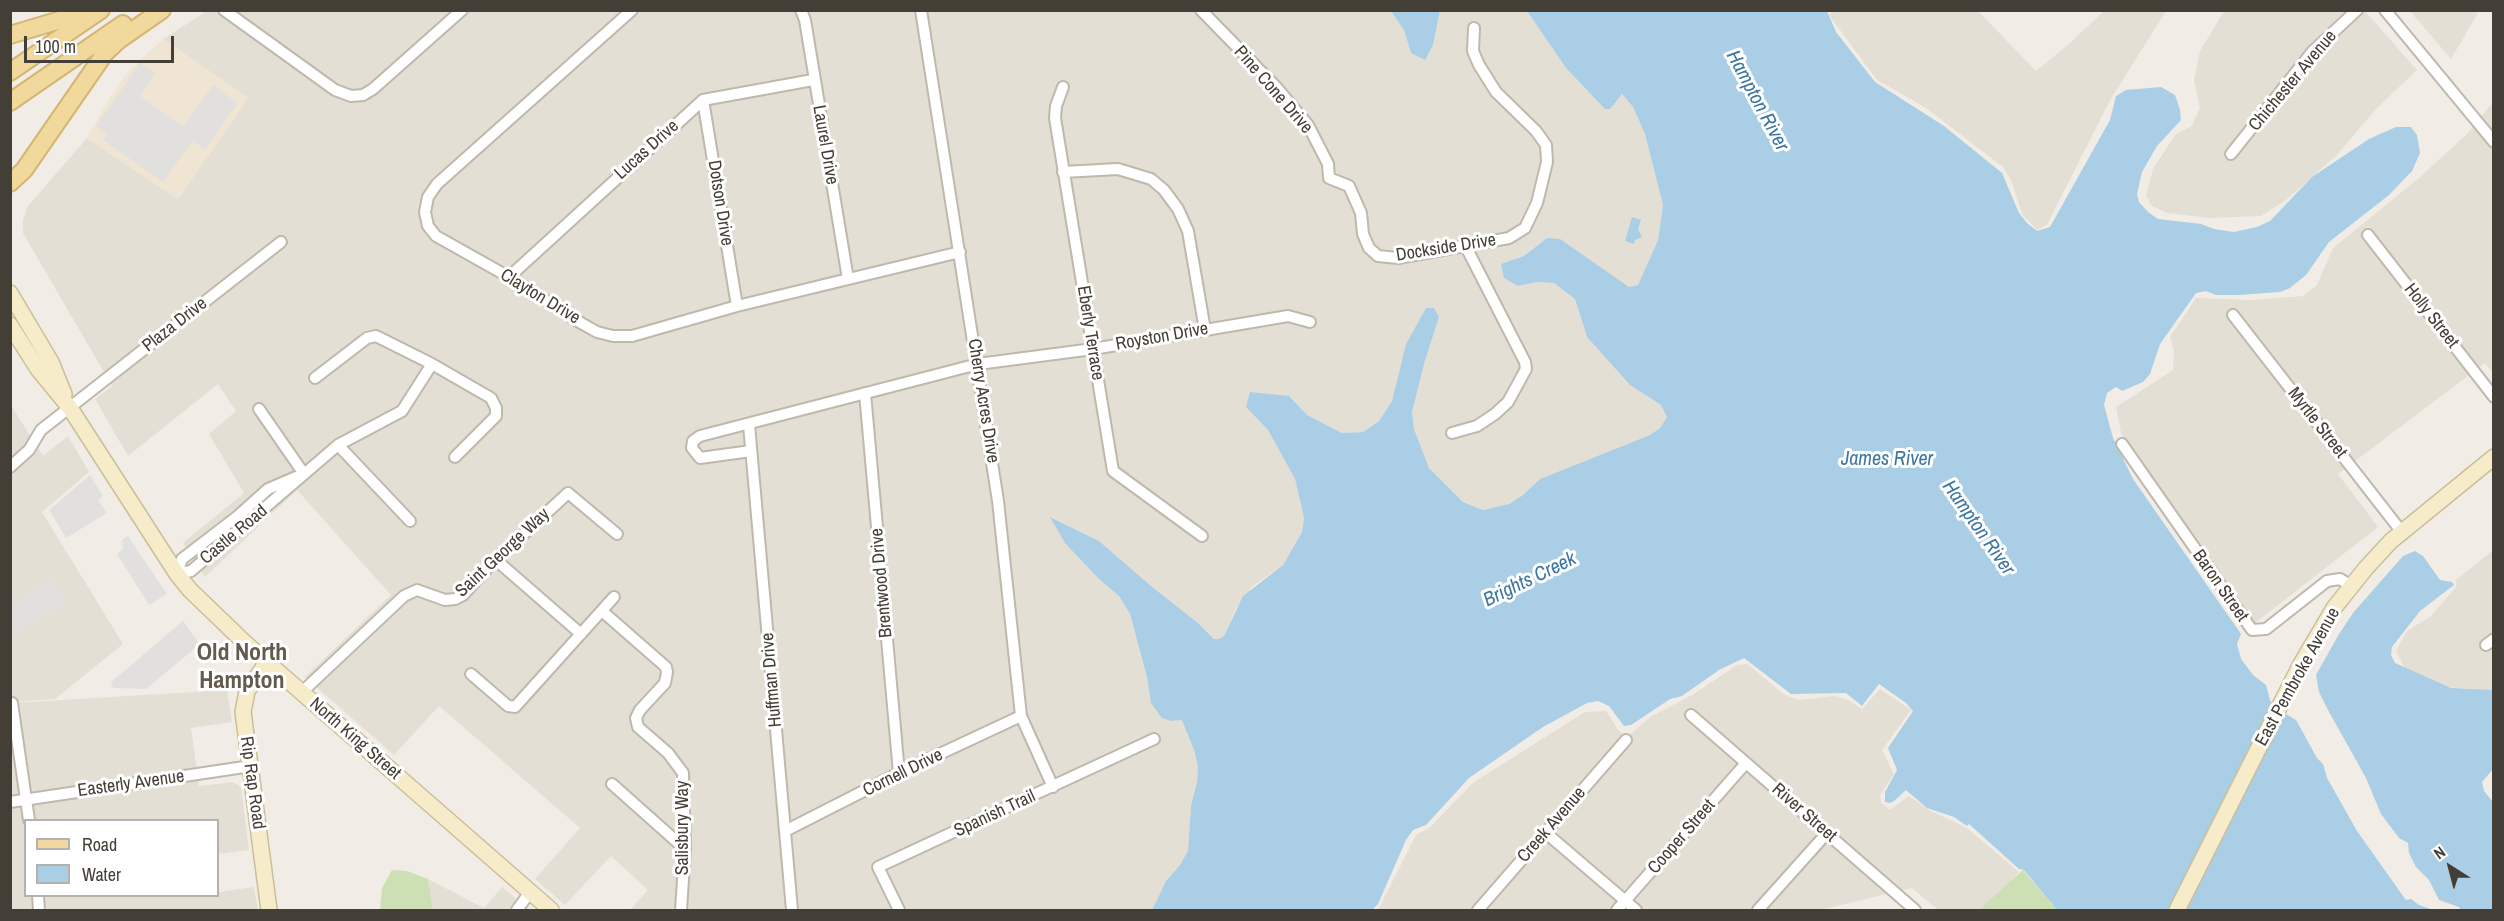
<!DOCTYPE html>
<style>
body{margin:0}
#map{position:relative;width:2504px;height:921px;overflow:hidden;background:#f1ede6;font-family:"Archivo Narrow",sans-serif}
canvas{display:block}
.frame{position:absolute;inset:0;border:12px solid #433e36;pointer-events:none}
.legend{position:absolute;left:24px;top:819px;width:195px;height:78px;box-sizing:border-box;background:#fff;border:2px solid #b4b2af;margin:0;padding:8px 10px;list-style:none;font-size:18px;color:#433e36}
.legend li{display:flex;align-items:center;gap:12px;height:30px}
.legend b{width:30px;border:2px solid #b4b2af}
.north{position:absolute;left:2420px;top:837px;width:60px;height:60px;-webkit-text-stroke:4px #fff;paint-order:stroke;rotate:324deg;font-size:16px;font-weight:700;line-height:24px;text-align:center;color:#433e36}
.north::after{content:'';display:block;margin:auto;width:21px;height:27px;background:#433e36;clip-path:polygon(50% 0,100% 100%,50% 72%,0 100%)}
.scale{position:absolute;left:24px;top:36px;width:150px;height:27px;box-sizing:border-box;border:3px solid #433e36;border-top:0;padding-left:8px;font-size:18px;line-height:21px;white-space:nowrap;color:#433e36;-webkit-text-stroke:4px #fff;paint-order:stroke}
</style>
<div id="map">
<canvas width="2504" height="921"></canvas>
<div class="frame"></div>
<ul class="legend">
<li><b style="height:8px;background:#f1d99e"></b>Road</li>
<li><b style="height:16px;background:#a9cee6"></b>Water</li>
</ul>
<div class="north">N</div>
<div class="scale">100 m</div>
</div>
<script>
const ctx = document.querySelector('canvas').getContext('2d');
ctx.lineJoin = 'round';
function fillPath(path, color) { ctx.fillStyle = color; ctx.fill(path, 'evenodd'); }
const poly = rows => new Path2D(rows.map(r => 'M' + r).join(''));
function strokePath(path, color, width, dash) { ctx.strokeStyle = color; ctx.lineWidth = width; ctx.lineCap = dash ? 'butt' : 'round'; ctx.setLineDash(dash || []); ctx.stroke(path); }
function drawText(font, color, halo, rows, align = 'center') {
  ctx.font = font + ' "Archivo Narrow",sans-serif'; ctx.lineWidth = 6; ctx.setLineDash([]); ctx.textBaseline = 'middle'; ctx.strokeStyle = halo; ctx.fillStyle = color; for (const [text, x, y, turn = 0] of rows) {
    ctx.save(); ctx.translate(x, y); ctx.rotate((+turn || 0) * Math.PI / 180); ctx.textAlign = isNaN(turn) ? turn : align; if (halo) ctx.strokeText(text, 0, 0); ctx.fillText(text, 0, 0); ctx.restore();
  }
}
fillPath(poly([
 [1391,10,1404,30,1411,53,1433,45,1440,11,1527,11,1566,68,1605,109,1622,94,1633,107,1645,134,1663,205,1658,240,1638,285,1629,288,1547,238,1524,256,1501,264,1518,286,1537,282,1554,283,1575,299,1587,337,1630,385,1661,405,1667,417,1660,428,1650,435,1540,479,1523,495,1509,504,1483,510,1463,502,1429,468,1414,429,1412,412,1424,364,1439,317,1434,308,1426,308,1406,344,1392,401,1379,421,1363,432,1342,433,1307,415,1289,396,1246,407,1268,430,1295,479,1304,518,1302,532,1283,565,1253,586,1236,608,1224,636,1219,639,1214,639,1198,623,1151,586,1099,541,1051,517,1083,561,1099,579,1119,596,1130,614,1147,677,1151,703,1171,721,1182,719,1194,750,1198,767,1197,782,1191,806,1188,851,1180,865,1166,881,1152,910,630,910,648,890,611,856,565,905,535,879,580,828,439,706,394,755,305,677,391,595,297,490,205,577,183,543,244,493,209,434,236,411,218,384,128,456,95,399,112,386,23,233,23,220,28,206,87,138,178,199,248,98,163,39,207,11],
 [1832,11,1978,11,2036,71,2070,43,2104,11,2166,11,2109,102,2047,225,2037,230,2022,214,2011,180,2003,167,1926,108,1877,80,1829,15],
 [2224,11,2365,11,2417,70,2375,110,2337,155,2286,200,2261,216,2210,218,2167,213,2152,206,2146,196,2153,169,2175,135,2192,126,2200,108,2194,80,2200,51],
 [2410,11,2479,11,2451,59],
 [2493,102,2493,373,2485,363,2338,474,2378,527,2245,631,2158,503,2121,433,2116,407,2173,370,2174,352,2170,337,2196,298,2251,300,2303,296,2317,285,2333,248,2419,178,2467,134],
 [10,404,43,456,68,436,89,472,42,512,123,644,55,699,11,702],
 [2493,550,2493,690,2442,687,2404,667,2396,651,2407,631,2431,616,2456,587,2456,580],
 [1747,664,1785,695,1799,700,1834,696,1848,700,1862,709,1880,689,1911,710,1882,750,1894,774,1880,795,1881,803,1890,810,1909,796,1931,811,1967,828,2019,872,1986,910,1938,910,1912,888,1820,910,1378,910,1416,835,1430,827,1474,782,1585,712,1606,711,1619,731,1628,736,1650,717,1692,695,1737,665],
 [227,690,232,722,191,728,199,786,233,782,241,787,249,850,218,854,218,820,26,820,26,896,218,896,218,892,254,887,258,910,11,910,11,703],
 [428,879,484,908,502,887,530,910,433,910]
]), '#e4dfd5');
fillPath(poly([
 [163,39,248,98,178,199,87,138,108,101,127,73]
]), '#f0e4d3');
fillPath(poly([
 [392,870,407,871,428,879,433,910,380,910,382,888],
 [2023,870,2057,910,1979,910]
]), '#cce0b4');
fillPath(poly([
 [140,63,155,74,140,96,183,127,213,85,238,103,205,149,192,141,163,182,103,140,107,134,96,126],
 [90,475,103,496,98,500,107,513,66,538,49,510],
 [128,536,167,594,149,605,117,554,123,549,122,540],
 [52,579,66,603,13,634,11,631,11,603],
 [183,621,200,644,146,689,113,688,111,682]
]), '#e2e0de');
fillPath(poly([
 [1391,11,1440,11,1433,45,1425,60,1411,53,1404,30],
 [1527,11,1827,11,1836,32,1875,82,1944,126,2002,173,2019,213,2028,224,2037,231,2050,227,2110,120,2116,96,2126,90,2161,87,2175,95,2180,110,2181,120,2157,146,2142,172,2137,194,2139,202,2148,212,2158,219,2201,224,2214,229,2234,232,2257,227,2270,221,2312,177,2369,139,2396,127,2411,127,2417,135,2420,153,2412,171,2389,195,2329,242,2306,275,2290,288,2280,292,2239,295,2216,295,2206,291,2196,293,2160,344,2150,374,2143,382,2122,391,2116,387,2107,393,2104,405,2113,438,2133,479,2241,634,2237,644,2241,659,2253,675,2266,685,2270,700,2276,708,2296,720,2317,758,2323,764,2327,778,2357,831,2403,896,2406,900,2411,899,2419,905,2433,910,2057,910,2024,870,2019,869,1969,824,1967,826,1954,817,1927,808,1906,790,1894,801,1890,803,1885,802,1885,792,1897,770,1888,748,1913,711,1906,703,1879,684,1862,706,1846,693,1791,694,1744,658,1719,670,1682,696,1670,699,1631,725,1624,726,1609,706,1598,701,1587,703,1543,727,1469,778,1426,825,1413,830,1406,840,1378,904,1372,910,1152,910,1166,881,1180,865,1188,851,1191,806,1197,782,1198,767,1194,750,1182,720,1171,721,1162,718,1151,703,1147,677,1130,614,1119,596,1099,579,1065,543,1050,517,1099,541,1151,586,1198,623,1214,639,1219,639,1224,636,1243,596,1283,565,1302,532,1304,518,1295,479,1268,430,1246,407,1250,392,1289,396,1307,415,1342,433,1363,432,1379,421,1392,401,1406,344,1426,308,1434,308,1439,317,1424,364,1412,412,1414,429,1429,468,1463,502,1483,510,1509,504,1523,495,1540,479,1650,435,1660,428,1667,417,1661,405,1630,385,1587,337,1575,299,1554,283,1537,282,1518,286,1504,278,1501,264,1524,256,1547,238,1560,239,1629,287,1638,285,1658,240,1663,205,1645,134,1633,107,1622,94,1610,109,1605,109,1566,68],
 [1632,217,1641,220,1638,229,1642,237,1635,240,1634,244,1625,241],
 [2415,551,2423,556,2440,580,2452,582,2454,585,2420,611,2392,647,2391,655,2395,663,2451,688,2493,690,2493,769,2482,782,2484,791,2493,802,2493,910,2461,910,2459,907,2439,900,2429,880,2416,867,2409,853,2408,843,2399,838,2381,814,2366,778,2328,710,2319,692,2316,675,2339,634,2353,613,2403,556]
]), '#a9cee6');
const minor = poly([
 [224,10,335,90,351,96,363,95,373,89,462,10],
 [632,10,437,184,428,197,425,212,428,226,436,236,509,277,581,323,597,332,613,336,632,336,737,306,960,252],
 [801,10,805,20,848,279],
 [921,10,998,501,1021,716,1053,787],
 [1201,10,1277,88,1308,125,1328,164,1329,178,1349,186,1361,213,1363,234,1369,248,1378,256,1398,258,1509,238,1525,228,1537,203,1547,162,1546,145,1536,131,1496,92,1479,65,1473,51,1474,28],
 [2385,10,2494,142],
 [1063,87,1056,106,1055,118,1113,471,1202,536],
 [703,100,737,306],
 [2231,154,2312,52,2357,10],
 [1063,172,1118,169,1151,179,1164,190,1178,209,1188,231,1205,330],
 [2368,235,2494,397],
 [509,277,703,100,813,80],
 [2233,315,2401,531],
 [315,378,367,338,376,336,432,364,491,398,496,408,496,416,455,457],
 [865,393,899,773],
 [259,409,304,474],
 [749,425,792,910],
 [1452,433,1477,426,1495,414,1508,402,1526,369,1525,362,1465,245],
 [2122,444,2252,630,2266,629,2327,581,2340,579,2351,586],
 [338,445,410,521],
 [751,451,700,458,692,448,693,441,700,436,978,364,1093,349,1288,316,1310,322],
 [10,467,29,450,41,430,281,242],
 [496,560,581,634],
 [177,574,191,571,338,445,402,411,432,364],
 [177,574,182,559,238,516,268,489,296,477],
 [602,611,666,667,667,672,665,683,640,710,636,718,638,727,668,753,683,773,685,849,681,910],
 [2486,645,2494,639],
 [471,674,508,706,515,707,614,597],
 [302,692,404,596,417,590,445,600,455,599,463,595,490,565,568,493,617,534],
 [12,703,29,820],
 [1691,715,1915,910],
 [612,784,685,849],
 [10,802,251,766],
 [785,831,899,773,1021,716],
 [1546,833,1636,910],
 [38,896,39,910],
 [517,910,530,892],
 [899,910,878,867,1154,739],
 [1478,910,1626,740],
 [1617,910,1746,763],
 [1758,910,1827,833]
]);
const secondary = poly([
 [10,293,51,362,64,394],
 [10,325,38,369,70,408,177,574,190,590,244,642,551,910],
 [267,662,247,691,243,712,269,910],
 [2177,910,2301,664,2334,608,2366,568,2391,541,2494,457]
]);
const primary = poly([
 [10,35,60,20,82,10],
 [10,72,101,10],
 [10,102,123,24],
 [10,183,24,170,105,53,119,40,162,10]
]);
strokePath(minor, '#beb8ad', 14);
strokePath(secondary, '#cbbe9b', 18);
strokePath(primary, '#d4b571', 20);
strokePath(minor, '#fff', 10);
strokePath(secondary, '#f7ecc9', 15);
strokePath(primary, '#f1d99e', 16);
drawText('18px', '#433e36', '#fff', [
 ["Chichester Avenue",2293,81,-50],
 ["Pine Cone Drive",1273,90,49],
 ["Laurel Drive",825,145,80],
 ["Lucas Drive",647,150,-42],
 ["Dotson Drive",720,203,81],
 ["Dockside Drive",1446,248,-9],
 ["Clayton Drive",540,297,31],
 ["Holly Street",2431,316,52],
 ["Plaza Drive",175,325,-38],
 ["Eberly Terrace",1090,333,81],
 ["Royston Drive",1162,337,-10],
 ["Cherry Acres Drive",983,401,81],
 ["Myrtle Street",2317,423,52],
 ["Castle Road",234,535,-40],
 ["Saint George Way",503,553,-43],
 ["Brentwood Drive",882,583,-95],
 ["Baron Street",2220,586,55],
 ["East Pembroke Avenue",2298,677,-61],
 ["Huffman Drive",772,680,-95],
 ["North King Street",355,739,41],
 ["Cornell Drive",903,773,-26],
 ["Rip Rap Road",252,783,82],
 ["Easterly Avenue",131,784,-8],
 ["River Street",1804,813,41],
 ["Spanish Trail",995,814,-25],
 ["Creek Avenue",1552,825,-49],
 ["Salisbury Way",683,828,-90],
 ["Cooper Street",1682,837,-49]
]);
drawText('italic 20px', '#3d77a1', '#fff', [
 ["Hampton River",1757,101,62],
 ["James River",1887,460],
 ["Hampton River",1978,528,55],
 ["Brights Creek",1530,580,-26]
]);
drawText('bold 24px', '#645b4f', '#fff', [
 ["Old North",242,654],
 ["Hampton",242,682]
]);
</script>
